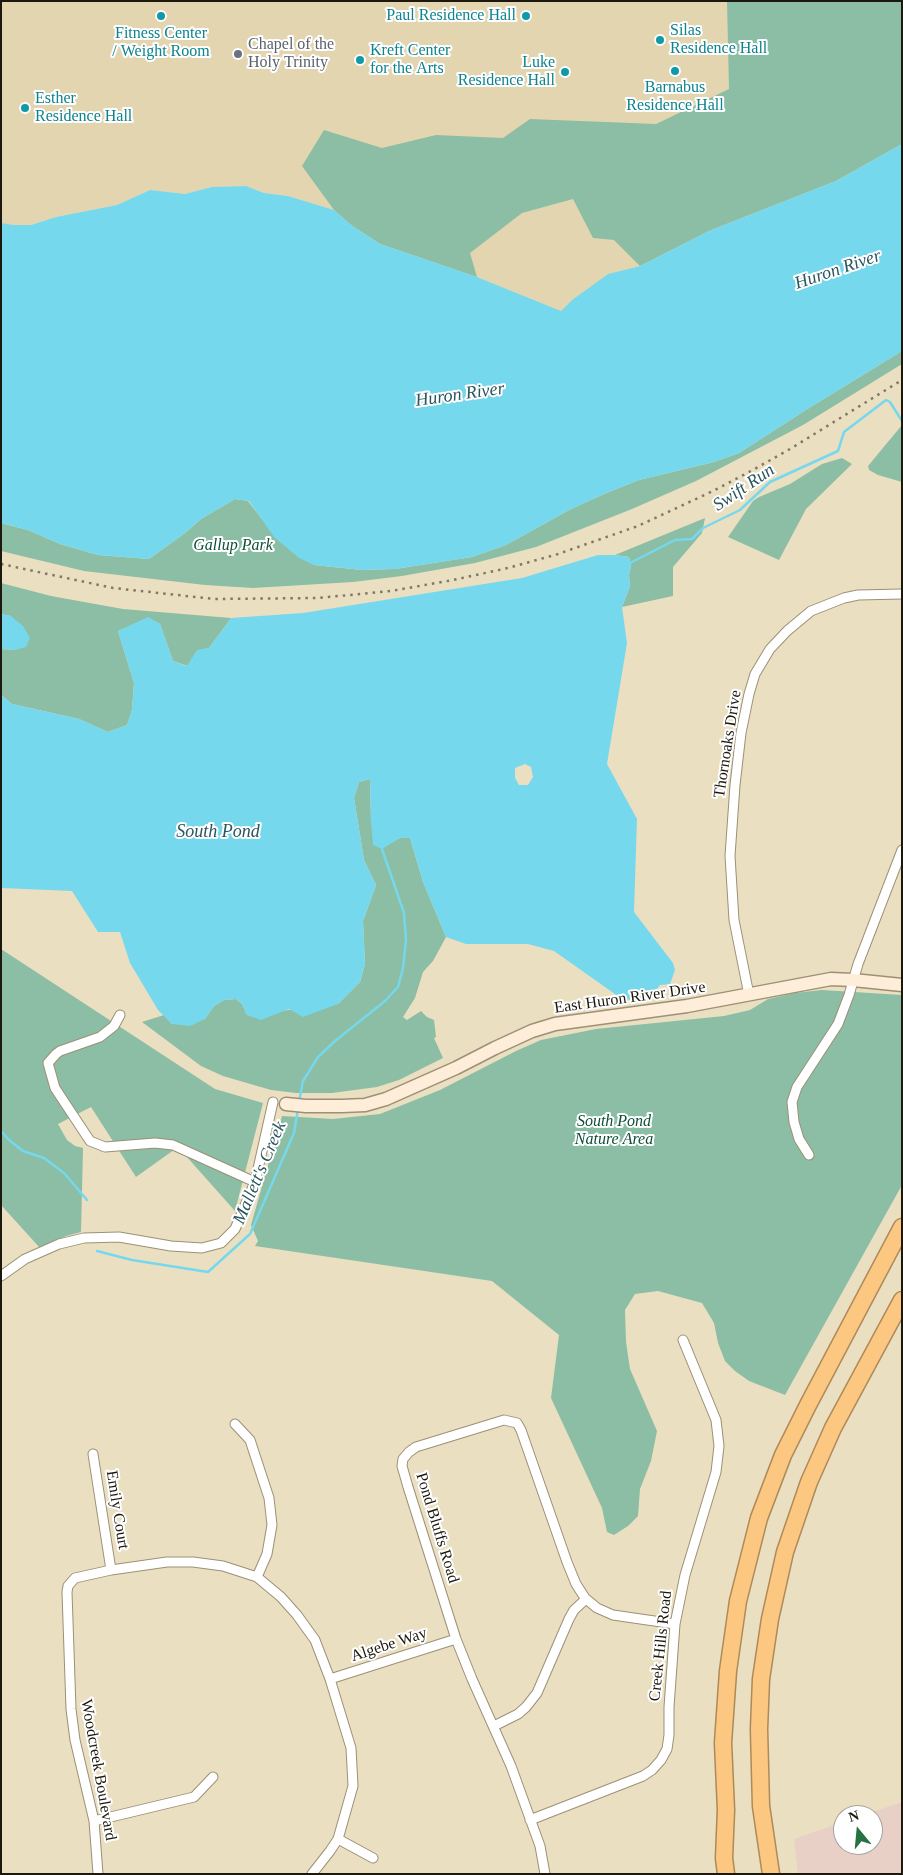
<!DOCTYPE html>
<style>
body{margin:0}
#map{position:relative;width:903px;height:1875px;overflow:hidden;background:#ebdfc2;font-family:Georgia,serif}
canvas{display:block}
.frame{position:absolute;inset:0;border:2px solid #1c180e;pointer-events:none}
.north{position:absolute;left:833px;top:1805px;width:50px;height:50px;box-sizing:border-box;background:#fff;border:1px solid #a4a39f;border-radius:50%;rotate:343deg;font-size:14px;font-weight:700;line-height:20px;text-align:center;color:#1c180e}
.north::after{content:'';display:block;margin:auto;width:18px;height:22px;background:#257342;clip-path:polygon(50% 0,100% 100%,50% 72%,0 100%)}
</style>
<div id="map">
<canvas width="903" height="1875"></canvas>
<div class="frame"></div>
<div class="north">N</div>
</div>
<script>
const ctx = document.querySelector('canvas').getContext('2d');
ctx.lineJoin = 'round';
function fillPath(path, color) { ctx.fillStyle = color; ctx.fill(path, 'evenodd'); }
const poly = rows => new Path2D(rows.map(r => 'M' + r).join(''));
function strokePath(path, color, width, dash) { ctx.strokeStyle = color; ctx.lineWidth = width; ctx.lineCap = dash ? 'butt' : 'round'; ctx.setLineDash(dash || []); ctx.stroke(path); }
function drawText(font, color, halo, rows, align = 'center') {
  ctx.font = font + ' Georgia,serif'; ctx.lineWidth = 4; ctx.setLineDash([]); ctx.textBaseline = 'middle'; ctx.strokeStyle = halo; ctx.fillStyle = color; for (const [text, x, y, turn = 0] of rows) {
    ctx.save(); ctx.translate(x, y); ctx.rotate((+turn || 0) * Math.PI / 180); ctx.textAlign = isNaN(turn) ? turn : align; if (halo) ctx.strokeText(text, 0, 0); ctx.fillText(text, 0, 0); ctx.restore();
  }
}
fillPath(poly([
 [902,1802,902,1874,798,1874,794,1839,843,1822,843,1845,873,1845,873,1815,864,1815]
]), '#e8d0c7');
fillPath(poly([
 [1,1,902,1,902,144,709,231,640,266,608,274,572,300,561,311,477,277,380,244,351,225,334,210,288,196,264,193,246,186,212,187,185,194,150,190,117,205,56,217,31,225,13,225,1,223]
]), '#e4d5b1');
fillPath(poly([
 [727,1,902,1,902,144,836,181,709,231,640,266,614,240,593,238,573,199,522,213,470,253,477,277,380,244,351,225,334,210,302,166,324,130,382,148,436,135,503,138,530,119,656,124,729,89],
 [902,351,902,364,803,425,696,481,632,509,536,547,475,563,402,576,353,582,253,588,205,585,84,571,1,551,1,523,28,530,60,544,98,555,149,559,185,533,201,519,235,499,248,501,261,518,314,565,362,570,395,569,472,557,506,545,569,510,604,494,639,480,714,462,739,453,809,408],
 [902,425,902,482,878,475,869,470,868,466],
 [842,458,852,464,806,509,779,560,728,537,753,501,759,497,790,484,822,464],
 [705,518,702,533,673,567,673,596,622,607,630,586,629,575,631,567,629,557,615,555],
 [1,583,51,596,123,609,231,618,209,648,197,651,188,666,173,661,160,624,148,618,118,631,134,683,132,710,127,725,108,732,79,719,12,704,1,695,1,649,15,650,11,616,1,614],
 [370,779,371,821,391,843,400,838,410,838,423,882,446,937,433,961,423,972,415,998,403,1017,407,1020,421,1011,427,1017,434,1020,436,1037,434,1038,443,1058,399,1080,377,1087,332,1093,296,1093,271,1090,223,1076,201,1066,142,1022,164,1015,172,1024,205,1019,214,1006,224,1000,236,999,242,1004,247,1015,338,1004,360,982,365,964,363,921,376,885,364,860,354,798,359,782],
 [1,949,215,1089,263,1103,235,1211,178,1147,136,1177,91,1107,58,1124,67,1140,75,1146,83,1148,81,1232,66,1236,40,1248,1,1205],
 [822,990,902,995,902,1185,785,1395,749,1381,735,1371,725,1361,718,1343,714,1323,702,1303,658,1291,635,1294,625,1310,626,1342,630,1369,657,1431,651,1461,640,1489,638,1516,628,1526,614,1535,607,1532,602,1508,551,1398,559,1335,492,1281,255,1246,258,1241,251,1225,282,1116,333,1119,380,1114,440,1090,516,1051,541,1040,596,1029,724,1016,750,1010,768,999,795,993]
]), '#8bbea4');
fillPath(poly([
 [902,144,902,351,809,408,739,453,714,462,639,480,604,494,569,510,506,545,472,557,395,569,362,570,314,565,299,558,274,537,249,501,235,499,201,519,185,533,149,559,98,555,60,544,28,530,1,523,1,223,13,225,31,225,56,217,117,205,150,190,185,194,212,187,246,186,264,193,288,196,334,210,351,225,380,244,477,277,561,311,572,300,608,274,640,266,709,231,836,181],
 [598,555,615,555,629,557,631,567,629,575,630,586,622,607,627,643,607,764,637,819,634,912,673,963,675,970,670,984,660,985,650,997,632,1000,622,999,554,951,528,944,466,944,446,937,423,882,410,838,400,838,382,849,373,845,371,821,370,779,359,782,354,798,364,860,376,885,363,921,365,964,360,982,338,1004,303,1017,289,1009,261,1020,247,1015,242,1004,236,999,224,1000,214,1006,205,1019,190,1026,172,1024,158,1010,130,963,120,932,98,932,72,891,1,888,1,695,12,704,79,719,108,732,127,725,132,710,134,683,118,631,148,617,160,624,173,661,187,666,197,650,209,648,231,618,303,613,522,578],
 [525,764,531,767,533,777,528,785,519,785,515,778,515,768],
 [1,614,11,616,23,626,30,638,26,647,15,650,1,649]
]), '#76d8ec');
strokePath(poly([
 [630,563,675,540,692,539,703,528,740,510,770,482,838,451,844,432,886,400,890,402,902,421],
 [299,1102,303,1081,318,1057,335,1041,385,1001,398,987,403,968,406,940,404,913,382,849],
 [1,1131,9,1140,23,1151,44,1158,64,1173,87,1200],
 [97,1251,132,1260,208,1272,250,1234,294,1133,298,1109]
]), '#76d8ec', 2.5);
const minor = poly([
 [749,995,734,920,730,856,735,785,741,733,749,694,755,674,770,649,787,631,811,611,844,598,858,595,902,594],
 [120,1015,114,1026,100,1037,60,1051,56,1054,48,1063,55,1088,90,1141,105,1147,155,1143,173,1145,255,1182],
 [809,1155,799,1139,794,1122,792,1102,797,1087,838,1024,849,995,858,964,902,850],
 [1,1276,25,1259,59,1244,84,1238,119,1237,171,1246,202,1248,221,1243,235,1229,255,1182,273,1102],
 [235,1424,250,1440,269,1498,272,1525,267,1554,257,1577],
 [93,1454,111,1570],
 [330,1679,456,1639],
 [494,1726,518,1714,526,1707,537,1693,569,1619,574,1610,586,1599],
 [530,1820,643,1776,652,1770,661,1760,667,1749,669,1735,669,1707,675,1624,685,1575,716,1472,719,1446,716,1420,683,1340],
 [94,1821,194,1797,213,1777],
 [338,1839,373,1858],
 [98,1874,94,1821,75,1740,71,1709,67,1592,68,1586,75,1578,111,1570,167,1562,193,1562,223,1566,257,1577,281,1597,297,1615,315,1640,330,1679,351,1748,353,1786,338,1839,330,1851,312,1874],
 [545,1874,540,1846,511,1766,472,1679,456,1639,408,1487,402,1466,403,1459,409,1452,416,1447,504,1420,517,1423,521,1430,567,1562,576,1584,585,1598,597,1608,613,1615,675,1624]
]);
const secondary = poly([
 [286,1104,306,1106,342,1106,365,1105,386,1099,456,1068,495,1048,532,1031,555,1024,687,1006,831,979,853,980,902,985]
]);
const motorway = poly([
 [726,1874,724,1858,726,1810,723,1743,728,1671,738,1601,759,1518,783,1455,808,1405,902,1227],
 [771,1874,761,1806,759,1729,761,1679,770,1619,785,1552,809,1482,833,1428,902,1300]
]);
strokePath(minor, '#9c9076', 11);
strokePath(secondary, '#9c9076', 15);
strokePath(motorway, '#ae8a59', 19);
strokePath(minor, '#fff', 9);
strokePath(secondary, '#feeed9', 12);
strokePath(motorway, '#fcc781', 16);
strokePath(poly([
 [1,564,113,588,214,599,318,598,391,591,453,580,508,568,558,554,638,526,713,491,751,471,790,449,902,380]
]), '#817966', 2.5, [2.5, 5]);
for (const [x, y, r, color] of [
 [161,16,5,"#0f9aa8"],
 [526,16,5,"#0f9aa8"],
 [660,40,5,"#0f9aa8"],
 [238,54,5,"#6b7280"],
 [360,60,5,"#0f9aa8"],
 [675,71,5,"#0f9aa8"],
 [565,72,5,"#0f9aa8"],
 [25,108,5,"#0f9aa8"]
]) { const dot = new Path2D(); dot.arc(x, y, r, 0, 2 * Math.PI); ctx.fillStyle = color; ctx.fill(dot); strokePath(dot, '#fff', 2); }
drawText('16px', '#0d838f', '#fff', [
 ["Paul Residence Hall",516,16,"right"],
 ["Silas",670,31],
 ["Residence Hall",670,49],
 ["Fitness Center",161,34,"center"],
 ["/ Weight Room",161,52,"center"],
 ["Kreft Center",370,51],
 ["for the Arts",370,69],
 ["Luke",555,63,"right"],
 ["Residence Hall",555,81,"right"],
 ["Barnabus",675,88,"center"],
 ["Residence Hall",675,106,"center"],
 ["Esther",35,99],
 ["Residence Hall",35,117]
], 'left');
drawText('16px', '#5b616d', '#fff', [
 ["Chapel of the",248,45],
 ["Holy Trinity",248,63]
], 'left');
drawText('italic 16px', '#0d4e36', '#fff', [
 ["Gallup Park",233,546],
 ["South Pond",614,1122],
 ["Nature Area",614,1140]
]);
drawText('16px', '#1c180e', '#fff', [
 ["Thornoaks Drive",728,744,-81],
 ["East Huron River Drive",630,998,-8],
 ["Emily Court",117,1510,81],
 ["Pond Bluffs Road",437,1528,73],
 ["Algebe Way",389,1645,-18],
 ["Creek Hills Road",661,1646,-84],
 ["Woodcreek Boulevard",98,1770,80]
]);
drawText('italic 18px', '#29555d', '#fff', [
 ["Huron River",838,270,-19],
 ["Huron River",460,395,-8],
 ["Swift Run",744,488,-34],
 ["South Pond",218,832],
 ["Mallett's Creek",260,1173,-67]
]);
</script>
